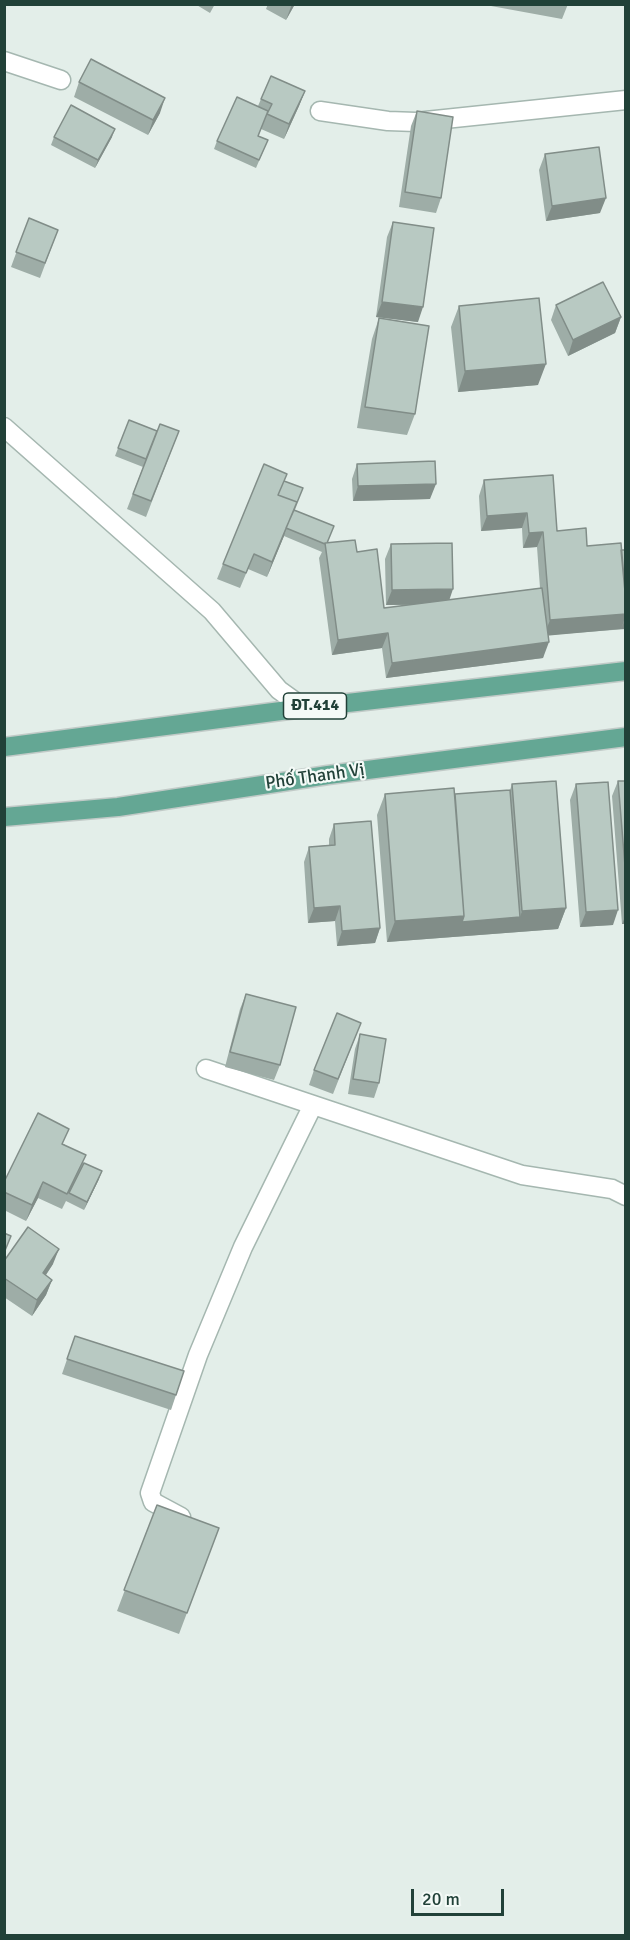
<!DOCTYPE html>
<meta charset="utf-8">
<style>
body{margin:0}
#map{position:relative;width:630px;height:1940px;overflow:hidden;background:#e3eee9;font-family:Signika,sans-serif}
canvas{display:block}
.frame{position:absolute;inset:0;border:6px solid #214138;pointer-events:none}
.scale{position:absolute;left:411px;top:1889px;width:93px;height:27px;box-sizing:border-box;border:3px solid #214138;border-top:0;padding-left:8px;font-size:18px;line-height:21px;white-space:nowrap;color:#214138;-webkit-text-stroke:4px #f4faf7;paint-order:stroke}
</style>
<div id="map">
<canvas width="630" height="1940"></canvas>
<div class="frame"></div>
<div class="scale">20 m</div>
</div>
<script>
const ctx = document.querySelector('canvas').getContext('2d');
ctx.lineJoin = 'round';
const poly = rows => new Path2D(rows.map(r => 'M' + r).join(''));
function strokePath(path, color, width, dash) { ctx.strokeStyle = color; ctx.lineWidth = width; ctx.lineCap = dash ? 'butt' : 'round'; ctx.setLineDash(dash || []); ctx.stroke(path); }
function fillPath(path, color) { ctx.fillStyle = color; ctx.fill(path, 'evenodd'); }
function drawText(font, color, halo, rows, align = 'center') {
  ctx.font = font + ' Signika,sans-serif'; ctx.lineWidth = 4.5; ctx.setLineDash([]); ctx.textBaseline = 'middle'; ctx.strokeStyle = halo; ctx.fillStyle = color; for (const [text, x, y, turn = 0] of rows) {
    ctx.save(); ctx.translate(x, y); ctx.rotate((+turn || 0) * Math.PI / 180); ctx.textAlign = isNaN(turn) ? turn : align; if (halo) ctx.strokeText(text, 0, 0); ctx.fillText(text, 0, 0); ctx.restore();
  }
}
const minor = poly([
 [4,61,61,80],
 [320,111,388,121,416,122,626,100],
 [4,427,212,611,279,690,304,708],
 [206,1069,522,1175,612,1189,626,1196],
 [181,1517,153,1502,150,1493,198,1355,243,1247,313,1105]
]);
const major = poly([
 [4,747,304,708,626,671],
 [4,817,118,807,328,775,626,737]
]);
strokePath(minor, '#a5b7b0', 21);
strokePath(major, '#c1cac7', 21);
strokePath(minor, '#fff', 18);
strokePath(major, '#64a794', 18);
fillPath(poly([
 [195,4,215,4,210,13],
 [268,4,295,4,286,20,266,9],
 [491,4,568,4,562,19,491,6],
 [79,82,160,113,148,135,74,97],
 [305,91,299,106,284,139,261,129,258,136,268,140,256,168,214,149,217,141,258,106,261,99],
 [417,111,441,198,436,213,399,207,411,126],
 [54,137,112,137,95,168,51,145],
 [545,154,600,213,546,221,539,170],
 [29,218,58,230,40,278,11,267],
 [393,222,418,322,376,317,387,237],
 [556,305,621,317,615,333,568,356,551,320],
 [459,306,538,385,458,392,451,327],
 [379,318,415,414,407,435,357,428,372,339],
 [129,420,157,431,179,431,146,517,127,509,143,467,115,456],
 [357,464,430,499,353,501,352,479],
 [484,480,557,531,587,546,621,550,626,550,626,629,548,635,543,658,386,678,382,648,332,655,319,558,322,552,284,536,267,577,248,569,240,588,217,579,223,564,284,481,294,510,327,543,357,552,384,608,410,605,386,605,385,559,391,544,449,600,540,588,537,547,523,548,522,528,481,531,479,496],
 [618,781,626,781,626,924,622,924,612,796],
 [512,784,566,908,558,929,387,942,377,815,385,794,455,794,510,790],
 [576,784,613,925,580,927,570,800],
 [334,824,380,928,375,943,337,946,335,921,308,923,304,862,309,847,329,845,329,839],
 [246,994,280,1065,274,1080,225,1067,240,1009],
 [361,1023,333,1094,309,1085,314,1070],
 [360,1034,379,1083,374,1098,348,1094,355,1049],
 [64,1144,84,1163,99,1179,84,1210,66,1201,62,1209,38,1198,26,1221,4,1210,4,1182],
 [4,1261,53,1264,46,1275,52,1280,46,1295,32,1316,4,1297],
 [75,1336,176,1395,171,1410,62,1374],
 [157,1505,219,1528,179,1634,117,1611]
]), '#9eada7');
fillPath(poly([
 [292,4,295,4,286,20],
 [305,91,299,106,284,139,289,124],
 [165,98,160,113,148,135,153,120],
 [115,129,112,137,95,168,98,160],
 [606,198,600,213,546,221,552,206],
 [382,302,423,307,418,322,376,317],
 [621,317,615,333,568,356,573,340],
 [546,364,538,385,458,392,465,371],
 [436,484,430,499,353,501,358,486],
 [527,513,522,528,481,531,487,516],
 [286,528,284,536,267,577,272,562],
 [543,532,537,547,523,548,529,533],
 [453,589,448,604,386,605,392,590],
 [626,614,626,617,621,629,544,636,550,620],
 [624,621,626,621,626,629,621,629],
 [388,633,382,648,332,655,338,640],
 [549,642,543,658,386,678,392,663],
 [340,906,335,921,308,923,314,908],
 [566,908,558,929,387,942,395,921,464,916,520,917,522,911],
 [618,910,613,925,580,927,586,912],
 [626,915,626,924,622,924],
 [380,928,375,943,337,946,342,931],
 [102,1171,99,1179,84,1210,87,1202],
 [43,1182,38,1198,26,1221,32,1205],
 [59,1249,53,1264,37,1288,43,1273],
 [52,1280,46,1295,32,1316,37,1300]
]), '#818d88');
const building = poly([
 [91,59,165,98,153,120,79,82,91,59],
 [271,76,305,91,289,124,267,114,272,104,261,99,271,76],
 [237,97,268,111,258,136,268,140,259,160,217,141,237,97],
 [71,105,115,129,98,160,54,137,71,105],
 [417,111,453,117,441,198,405,192,417,111],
 [599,147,606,198,552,206,545,154,599,147],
 [29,218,58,230,45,263,16,252,29,218],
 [393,222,434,228,423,307,382,302,393,222],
 [603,282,621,317,573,340,556,305,603,282],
 [539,298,546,364,465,371,459,306,539,298],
 [379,318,429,326,415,414,365,407,379,318],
 [129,420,157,431,146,459,118,448,129,420],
 [160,424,179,431,151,501,133,494,160,424],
 [435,461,436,484,358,486,357,464,435,461],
 [264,464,287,474,278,495,297,502,272,562,254,554,246,573,223,564,264,464],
 [553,475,557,531,586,528,587,546,621,543,626,602,626,614,550,620,543,532,529,533,527,513,487,516,484,480,553,475],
 [284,481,303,488,294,510,297,502,278,495,284,481],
 [294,510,334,526,327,543,325,543,325,544,286,528,294,510],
 [355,540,357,552,377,549,384,608,542,588,549,642,392,663,388,633,338,640,325,543,355,540],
 [452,543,453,589,392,590,391,544,452,543],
 [621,550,626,550,626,602,621,550],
 [556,781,566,908,522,911,512,784,556,781],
 [618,781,626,781,626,878,618,781],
 [608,782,618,910,586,912,576,784,608,782],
 [454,788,464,916,395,921,385,794,454,788],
 [510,790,520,917,462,922,464,916,455,794,510,790],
 [371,821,380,928,342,931,340,906,314,908,309,847,335,845,334,824,371,821],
 [246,994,296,1007,280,1065,230,1052,246,994],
 [337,1013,361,1023,338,1079,314,1070,337,1013],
 [360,1034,386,1039,379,1083,353,1079,360,1034],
 [38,1113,69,1129,62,1144,86,1155,67,1194,43,1182,32,1205,4,1192,4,1182,38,1113],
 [84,1163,102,1171,87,1202,69,1193,84,1163],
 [28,1227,59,1249,43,1273,52,1280,37,1300,4,1278,4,1261,28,1227],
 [4,1233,11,1236,4,1253,4,1233],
 [75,1336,184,1371,176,1395,67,1359,75,1336],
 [157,1505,219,1528,187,1613,124,1590,157,1505]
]);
fillPath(building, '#b8c9c2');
strokePath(building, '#818d88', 1.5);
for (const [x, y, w] of [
 [315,706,63]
]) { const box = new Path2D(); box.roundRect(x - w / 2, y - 13, w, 26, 4.5); ctx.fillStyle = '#f4faf7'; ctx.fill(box); strokePath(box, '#214138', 1.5); }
drawText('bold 16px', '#214138', null, [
 ["ĐT.414",315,706]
]);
drawText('18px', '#214138', '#f4faf7', [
 ["Phố Thanh Vị",315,777,-8]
]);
</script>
